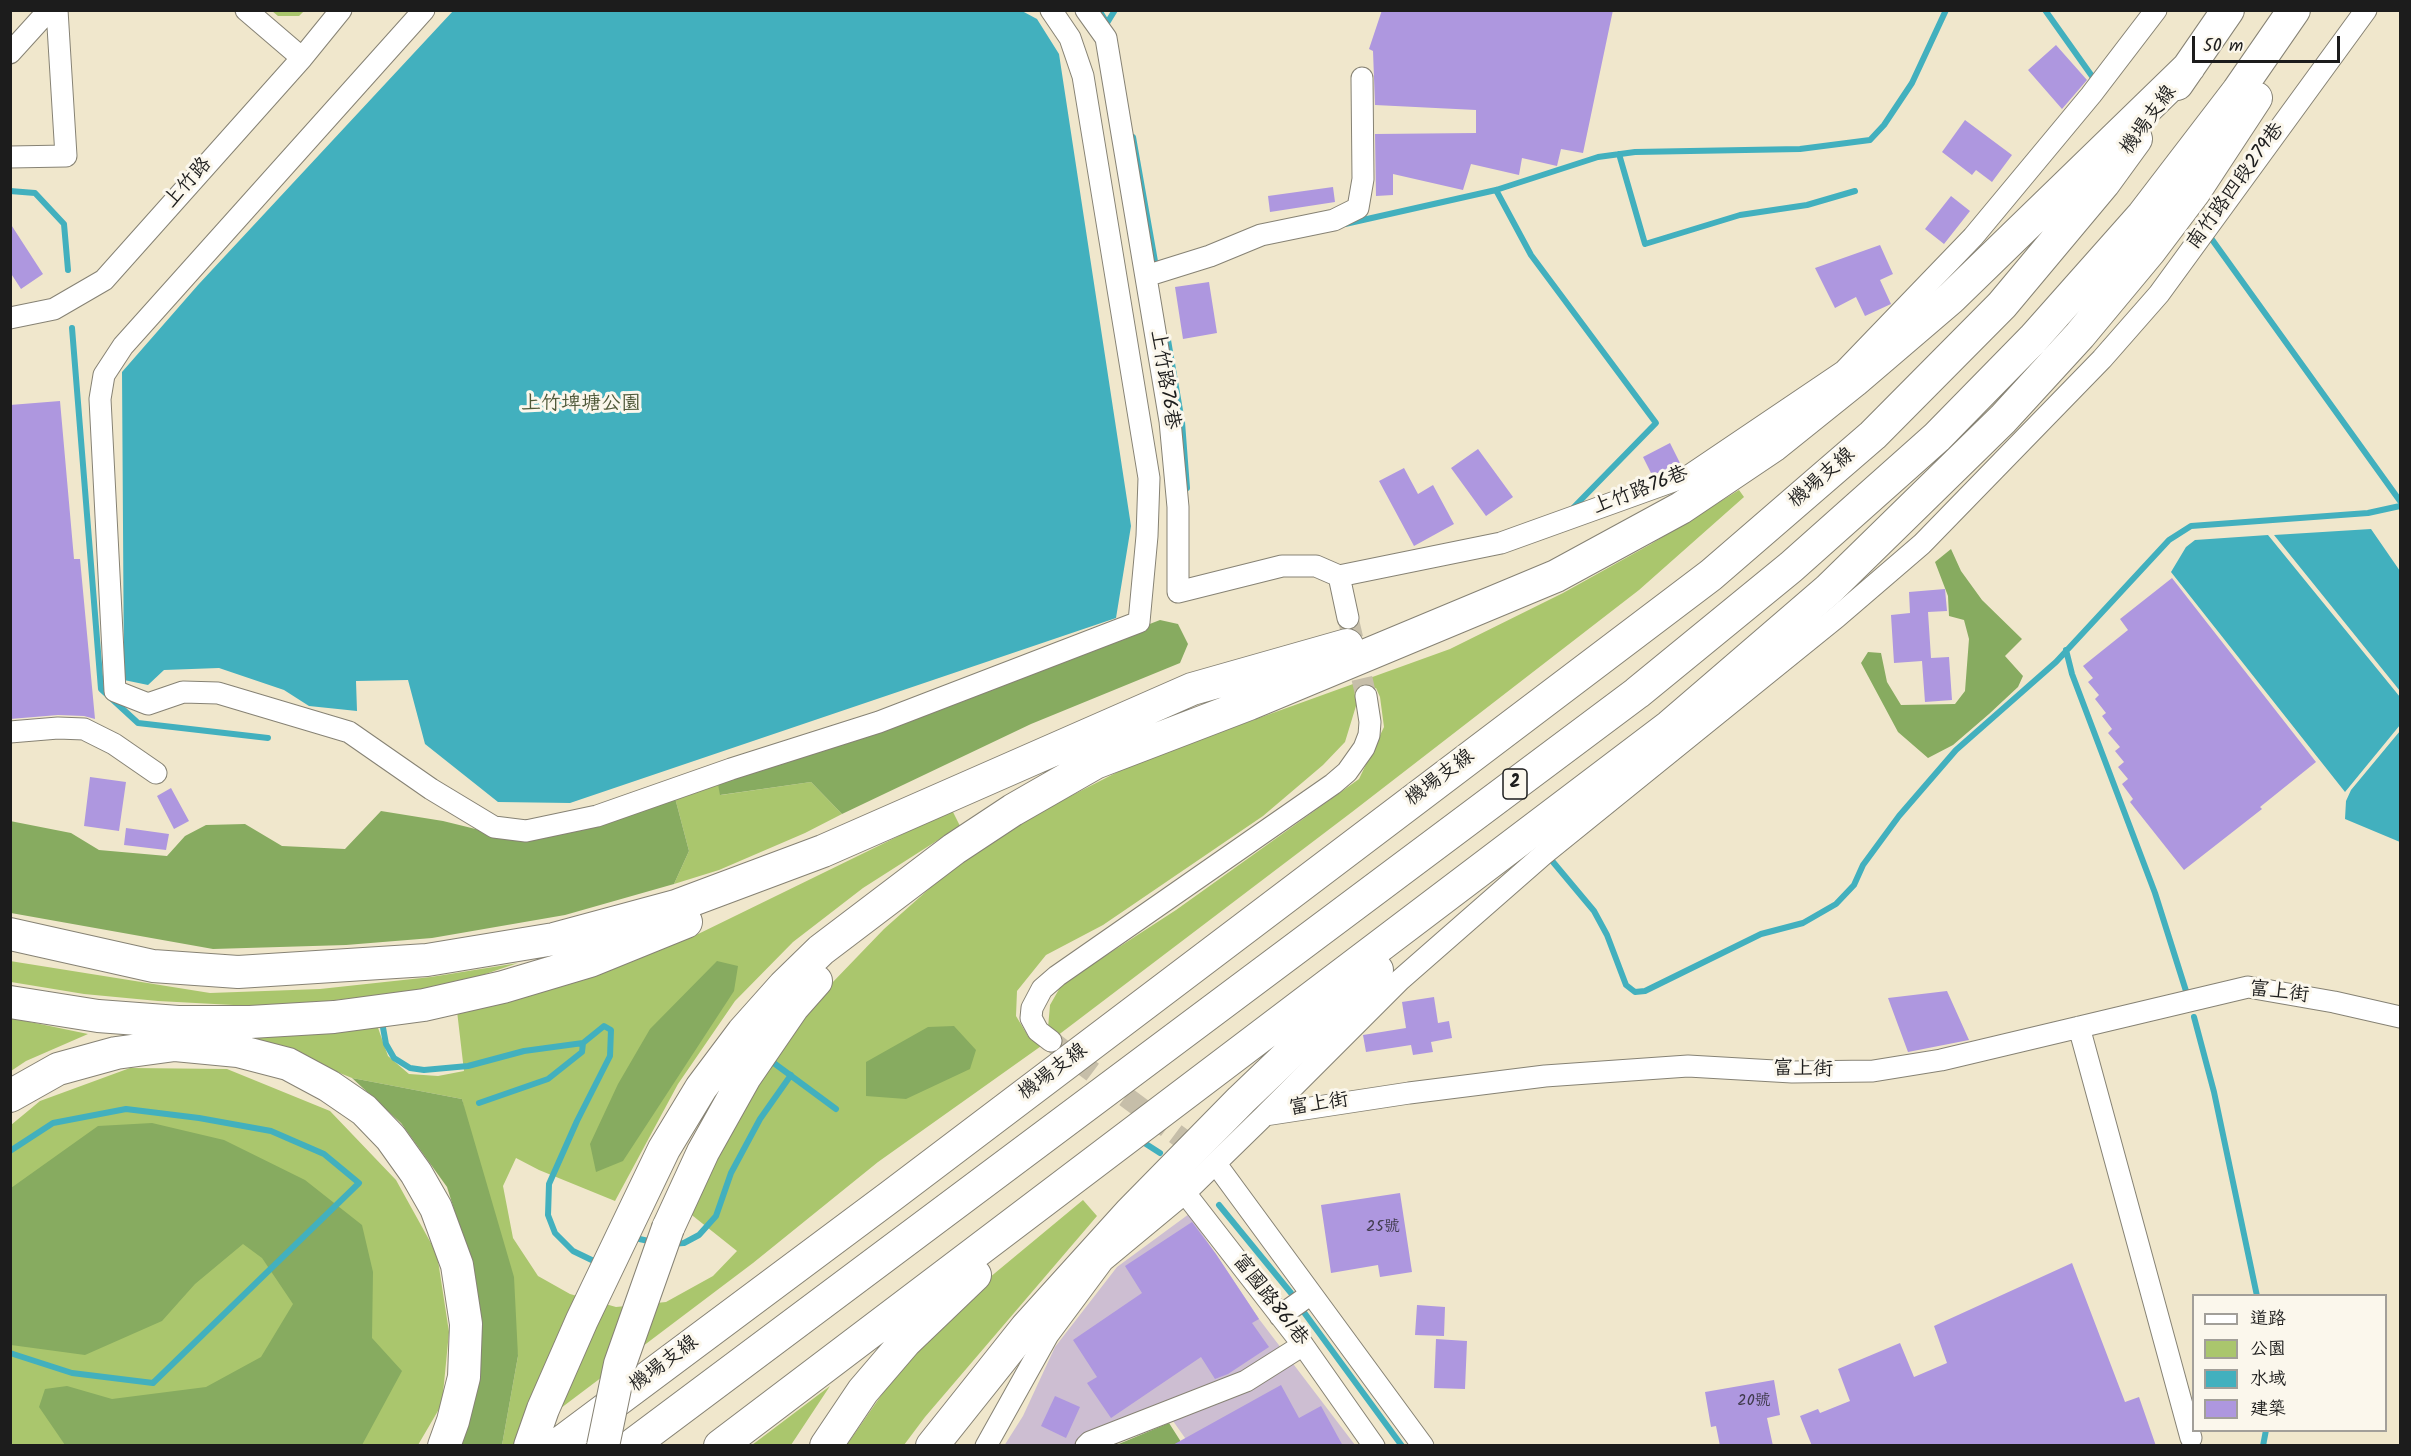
<!DOCTYPE html>
<meta charset="utf-8">
<style>
body{margin:0}
#map{position:relative;width:2411px;height:1456px;overflow:hidden;background:#f0e7cc;font-family:Kalam,"LXGW WenKai TC",sans-serif}
canvas{display:block}
.frame{position:absolute;inset:0;border:12px solid #1c1c1c;pointer-events:none}
.legend{position:absolute;left:2192px;top:1294px;width:195px;height:138px;box-sizing:border-box;background:#fbf7ec;border:2px solid #a29f99;margin:0;padding:8px 10px;list-style:none;font-size:18px;color:#1c1c1c}
.legend li{display:flex;align-items:center;gap:12px;height:30px}
.legend b{width:30px;border:2px solid #a29f99}
.scale{position:absolute;left:2192px;top:36px;width:148px;height:27px;box-sizing:border-box;border:3px solid #1c1c1c;border-top:0;padding-left:8px;font-size:18px;line-height:21px;white-space:nowrap;color:#1c1c1c;-webkit-text-stroke:4px #fbf7ec;paint-order:stroke}
</style>
<div id="map">
<canvas width="2411" height="1456"></canvas>
<div class="frame"></div>
<ul class="legend">
<li><b style="height:8px;background:#fff"></b>道路</li>
<li><b style="height:16px;background:#aac66d"></b>公園</li>
<li><b style="height:16px;background:#42b0be"></b>水域</li>
<li><b style="height:16px;background:#ae97df"></b>建築</li>
</ul>
<div class="scale">50 m</div>
</div>
<script>
const ctx = document.querySelector('canvas').getContext('2d');
ctx.lineJoin = 'round';
function fillPath(path, color) { ctx.fillStyle = color; ctx.fill(path, 'evenodd'); }
const poly = rows => new Path2D(rows.map(r => 'M' + r).join(''));
function strokePath(path, color, width, dash) { ctx.strokeStyle = color; ctx.lineWidth = width; ctx.lineCap = dash ? 'butt' : 'round'; ctx.setLineDash(dash || []); ctx.stroke(path); }
function drawText(font, color, halo, rows, align = 'center') {
  ctx.font = font + ' Kalam,"LXGW WenKai TC",sans-serif'; ctx.lineWidth = 6; ctx.setLineDash([]); ctx.textBaseline = 'middle'; ctx.strokeStyle = halo; ctx.fillStyle = color; for (const [text, x, y, turn = 0] of rows) {
    ctx.save(); ctx.translate(x, y); ctx.rotate((+turn || 0) * Math.PI / 180); ctx.textAlign = isNaN(turn) ? turn : align; if (halo) ctx.strokeText(text, 0, 0); ctx.fillText(text, 0, 0); ctx.restore();
  }
}
fillPath(poly([
 [1189,1214,1259,1319,1355,1445,1190,1445,1161,1404,1101,1445,1004,1446,1023,1416,1055,1347,1117,1267]
]), '#cdbed2');
fillPath(poly([
 [272,11,304,11,299,16,278,16],
 [1739,490,1744,497,1639,590,1352,812,1057,1036,1048,1028,1050,1005,1062,984,1176,910,1359,779,1384,727,1380,697,1376,688,1359,696,1345,742,1323,765,1263,816,1103,925,1046,955,1017,991,1016,1016,1028,1036,1038,1036,1044,1044,878,1162,753,1263,512,1445,502,1445,518,1356,462,1099,352,1078,315,1063,207,1034,377,1025,388,1056,409,1074,438,1076,464,1071,457,1011,596,974,692,937,952,810,960,826,863,888,793,942,735,1001,678,1084,615,1201,539,1170,516,1158,503,1186,513,1238,538,1276,570,1294,616,1307,666,1302,713,1276,737,1251,688,1212,772,1056,831,984,884,929,948,872,1026,819,1137,762,1450,649,1563,593,1651,544],
 [717,779,721,795,811,782,842,814,805,833,719,870,674,884,689,851,674,794],
 [10,961,210,993,320,989,431,977,518,963,444,988,327,1001,252,1006,158,1001,84,994,11,982],
 [11,1018,88,1034,26,1061,11,1071],
 [130,1068,227,1069,330,1111,396,1180,437,1254,449,1332,442,1404,418,1445,11,1446,11,1125,40,1101],
 [1083,1200,1097,1216,925,1417,904,1445,846,1446,901,1367,989,1278],
 [830,1386,791,1445,752,1445]
]), '#aac66d');
fillPath(poly([
 [1951,549,1961,571,1982,600,2022,639,2005,656,2023,676,2018,687,1989,714,1953,745,1928,758,1898,732,1861,663,1868,652,1881,653,1887,682,1901,705,1955,704,1965,691,1969,639,1964,620,1949,616,1948,596,1935,562],
 [1160,620,1178,624,1188,644,1180,663,1031,724,842,814,811,782,720,795,717,779,1093,646],
 [674,794,689,851,674,884,565,915,432,938,346,945,213,949,11,913,10,821,71,833,99,850,167,856,185,836,206,825,245,824,282,846,345,849,381,811,443,821,504,836],
 [717,961,738,966,734,991,623,1161,596,1172,590,1144,618,1084,650,1029],
 [954,1026,976,1050,970,1069,906,1099,866,1096,866,1062,928,1027],
 [352,1078,462,1099,514,1277,518,1356,502,1445,458,1445,475,1401,480,1334,473,1269,447,1187,401,1123],
 [152,1123,224,1140,305,1180,362,1225,373,1272,372,1338,402,1371,362,1445,65,1445,39,1407,45,1389,67,1386,112,1399,206,1387,261,1357,293,1304,262,1258,243,1244,195,1284,162,1321,85,1355,11,1345,11,1188,98,1126],
 [1169,1423,1183,1445,1114,1446]
]), '#87ab60');
fillPath(poly([
 [453,11,1022,11,1037,19,1059,54,1131,526,1116,618,570,803,498,802,425,744,408,680,356,681,357,711,309,706,284,690,219,668,164,670,148,685,124,680,122,372,198,285],
 [2371,529,2400,571,2400,691,2274,535],
 [2268,535,2400,697,2400,725,2345,792,2171,572,2186,547,2195,540],
 [2400,731,2400,842,2345,819,2346,801,2351,790]
]), '#42b0be');
strokePath(poly([
 [1099,10,1107,23,1115,10],
 [2045,10,2094,79],
 [1133,137,1156,267],
 [1619,154,1645,244,1740,215,1807,205,1855,191],
 [1496,190,1531,255,1656,423,1572,509],
 [10,191,35,193,64,224,68,270],
 [1345,224,1496,190,1598,157,1635,152,1800,149,1870,140,1884,125,1912,83,1946,10],
 [2208,234,2400,501],
 [72,328,101,689,138,723,268,738],
 [1168,340,1182,422,1187,488],
 [2066,650,2072,674,2155,893,2186,991],
 [1553,862,1594,911,1607,935,1626,985,1635,992,1645,991,1761,934,1803,923,1836,904,1854,885,1863,865,1899,816,1956,750,2056,662,2169,540,2191,526,2368,513,2400,506],
 [2194,1017,2214,1092,2257,1296],
 [382,1022,386,1044,394,1058,410,1068,424,1070,468,1066,524,1051,583,1043,582,1052,548,1079,479,1103],
 [583,1043,604,1026,611,1030,610,1056,577,1121,549,1184,548,1215,555,1233,573,1251,600,1264],
 [767,1058,836,1109],
 [1146,1144,1160,1153],
 [10,1151,53,1123,126,1109,199,1118,271,1131,324,1154,359,1183,153,1383,72,1373,10,1353],
 [1219,1205,1291,1293],
 [633,1242,635,1238,653,1242],
 [671,1244,684,1243,699,1235,716,1216,731,1173,760,1119,791,1075],
 [1303,1311,1402,1446],
 [2263,1446,2266,1430]
]), '#42b0be', 6);
fillPath(poly([
 [1382,10,1613,10,1583,153,1561,149,1557,166,1522,158,1519,175,1471,164,1463,190,1393,174,1393,195,1376,196,1375,134,1476,133,1476,110,1375,105,1373,51,1369,49],
 [2056,45,2087,80,2062,109,2028,70],
 [1965,120,2012,155,1992,182,1976,170,1972,175,1942,152],
 [1333,187,1335,202,1270,212,1268,196],
 [1951,196,1970,211,1944,244,1925,229],
 [10,223,43,274,21,289,10,272],
 [1880,245,1893,274,1880,280,1891,304,1865,316,1856,297,1835,308,1815,268],
 [1209,282,1217,333,1183,339,1175,287],
 [60,401,74,559,80,559,95,719,84,716,58,715,10,719,10,405],
 [1670,443,1681,465,1652,475,1643,457],
 [1478,449,1513,497,1486,516,1451,468],
 [1404,468,1418,494,1433,485,1454,524,1414,546,1379,481],
 [2172,578,2316,762,2260,807,2262,809,2184,870,2130,802,2133,799,2122,784,2128,779,2118,767,2124,762,2115,751,2120,747,2108,733,2112,729,2102,716,2106,713,2095,699,2099,695,2088,682,2093,678,2083,666,2128,630,2120,619],
 [1945,589,1947,611,1928,612,1931,658,1949,657,1952,700,1925,702,1922,661,1894,663,1891,615,1910,613,1909,592],
 [90,777,126,782,119,831,84,826],
 [171,788,189,821,174,829,157,796],
 [126,828,169,834,166,850,124,845],
 [1947,991,1969,1040,1908,1052,1888,998],
 [1434,997,1438,1023,1449,1021,1452,1038,1431,1042,1433,1052,1413,1055,1411,1045,1366,1052,1363,1035,1406,1028,1402,1002],
 [1400,1193,1412,1272,1380,1277,1378,1265,1331,1273,1321,1205],
 [1192,1222,1216,1254,1259,1319,1252,1323,1269,1347,1228,1374,1215,1379,1201,1357,1111,1418,1087,1383,1097,1377,1073,1340,1142,1293,1125,1266],
 [2072,1263,2125,1402,2139,1397,2156,1446,1812,1446,1800,1416,1818,1409,1820,1413,1850,1401,1838,1369,1900,1343,1914,1377,1947,1363,1934,1326],
 [1417,1305,1445,1307,1444,1336,1415,1335],
 [1436,1339,1467,1341,1465,1389,1434,1388],
 [1774,1380,1780,1415,1767,1418,1773,1446,1720,1446,1716,1426,1711,1427,1705,1392],
 [1281,1385,1299,1418,1321,1406,1343,1446,1171,1446],
 [1055,1396,1080,1407,1066,1438,1041,1426]
]), '#ae97df');
strokePath(poly([
 [1348,618,1366,696],
 [1051,1041,1204,1155]
]), '#c6bea9', 21, [21, 10]);
const minor = poly([
 [246,10,302,58],
 [424,10,123,346,104,375,100,399,115,691,148,704,183,692,218,693,349,732,431,789,494,827,526,831,597,816,731,769,879,722,1139,622,1147,536,1149,478,1083,76,1070,38,1051,10],
 [1086,10,1106,38,1170,421,1178,507,1178,592,1282,566,1316,566,1339,576,1348,618],
 [10,53,49,10],
 [10,157,66,156,57,10],
 [1146,276,1210,256,1261,235,1334,220,1358,208,1363,179,1362,78],
 [10,318,54,309,104,280,302,58,341,10],
 [1339,576,1501,543,1690,475,1844,371,1973,237,2091,95,2156,10],
 [10,732,58,728,84,729,114,744,156,773],
 [2079,1027,2191,1438],
 [1051,1041,1038,1031,1031,1018,1032,1008,1042,989,1057,976,1333,784,1347,772,1364,748,1369,735,1370,722,1366,696],
 [1265,1115,1400,980,1544,854,1837,617,1922,544,2102,359,2159,294,2366,10],
 [1216,1164,1423,1446],
 [1280,1316,1311,1294],
 [986,1446,1048,1335,1103,1261,1185,1193],
 [1086,1446,1090,1442,1246,1381,1303,1345],
 [1374,1446,1303,1345,1185,1193,1265,1115,1409,1093,1545,1076,1688,1066,1792,1072,1873,1071,1941,1060,2248,987,2334,1002,2400,1017]
]);
const highway = poly([
 [2177,84,2228,10],
 [10,934,153,966,238,972,427,960,554,939,676,906,823,851,1192,689,1347,645],
 [10,1002,98,1016,178,1022,250,1022,334,1017,424,1005,503,987,590,961,686,922],
 [10,1096,58,1069,116,1053,175,1045,238,1051,288,1064,329,1086,364,1110,391,1138,416,1173,436,1208,457,1265,466,1324,464,1377,453,1421,444,1446],
 [668,1228,703,1152,745,1077,793,1007,816,981],
 [530,1446,543,1409,582,1320,664,1149,701,1088,743,1032,784,986,821,950,954,849,1013,810,1095,763,1249,704,1556,576,1681,508,1773,446,1854,381,1951,298,2189,67],
 [556,1446,891,1196,1711,575,1873,435,2002,305,2104,183,2136,139],
 [631,1446,1637,693,1791,567,1937,437,2033,339,2143,215,2238,91,2294,10],
 [720,1446,1670,726,1828,590,2003,419,2080,335,2149,252,2195,191,2256,98],
 [826,1446,863,1391,905,1342,975,1275],
 [932,1446,1026,1328,1130,1213,1241,1100,1377,970]
]);
strokePath(minor, '#868274', 23);
strokePath(highway, '#868274', 34);
strokePath(minor, '#fff', 21);
strokePath(highway, '#fff', 32);
const highwayBridge = poly([
 [603,1446,620,1364,668,1228]
]);
strokePath(highwayBridge, '#868274', 34, []);
strokePath(highwayBridge, '#fff', 32);
drawText('16px', '#403b4d', null, [
 ["25號",1383,1228],
 ["20號",1754,1402]
]);
for (const [x, y, w] of [
 [1515,784,24]
]) { const box = new Path2D(); box.roundRect(x - w / 2, y - 15, w, 30, 4.5); ctx.fillStyle = '#fbf7ec'; ctx.fill(box); strokePath(box, '#1c1c1c', 1.5); }
drawText('bold 18px', '#1c1c1c', null, [
 ["2",1515,784]
]);
drawText('20px', '#1c1c1c', '#fbf7ec', [
 ["機場支線",2150,121,-54],
 ["上竹路",189,184,-48],
 ["南竹路四段279巷",2237,187,-54],
 ["上竹路76巷",1163,380,81],
 ["機場支線",1823,479,-41],
 ["上竹路76巷",1641,492,-21],
 ["機場支線",1441,779,-37],
 ["富上街",2279,994,7],
 ["富上街",1803,1071,1],
 ["機場支線",1054,1073,-37],
 ["富上街",1319,1106,-9],
 ["富國路861巷",1269,1301,52],
 ["機場支線",665,1365,-37]
]);
drawText('20px', '#4e5838', '#fbf7ec', [
 ["上竹埤塘公園",581,406]
]);
</script>
